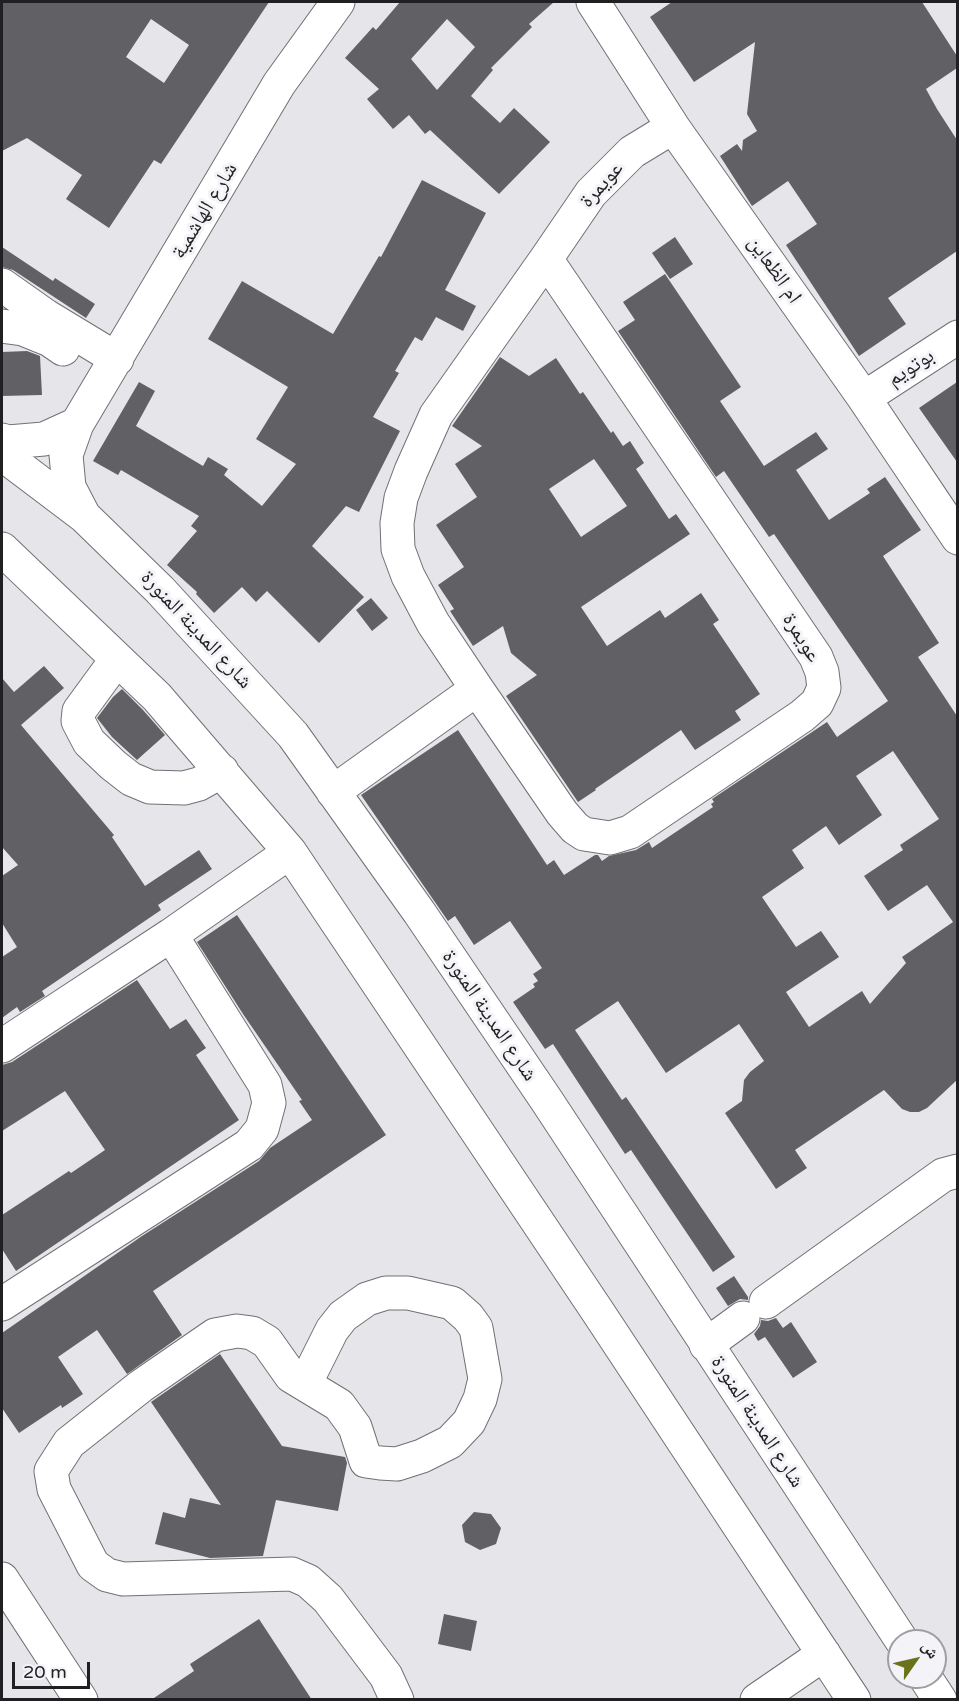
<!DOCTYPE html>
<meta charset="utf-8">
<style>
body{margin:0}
#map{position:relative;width:959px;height:1701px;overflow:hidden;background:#e6e5ea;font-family:"Varela Round","Noto Naskh Arabic",sans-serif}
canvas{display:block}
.frame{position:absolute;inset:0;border:3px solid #201f21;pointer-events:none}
.north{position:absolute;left:887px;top:1629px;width:60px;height:60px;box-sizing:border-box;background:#f4f3f7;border:2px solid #9f9ea1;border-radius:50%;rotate:56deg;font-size:16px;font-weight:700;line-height:24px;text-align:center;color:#201f21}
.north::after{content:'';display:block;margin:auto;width:21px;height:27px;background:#6a721b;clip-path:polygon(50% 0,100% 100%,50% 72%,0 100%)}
.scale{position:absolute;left:12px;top:1662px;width:78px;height:27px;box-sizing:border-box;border:3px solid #201f21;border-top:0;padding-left:8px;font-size:18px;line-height:21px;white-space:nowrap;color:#201f21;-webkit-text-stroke:4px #f4f3f7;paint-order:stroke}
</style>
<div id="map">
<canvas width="959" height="1701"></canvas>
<div class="frame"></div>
<div class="north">ش</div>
<div class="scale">20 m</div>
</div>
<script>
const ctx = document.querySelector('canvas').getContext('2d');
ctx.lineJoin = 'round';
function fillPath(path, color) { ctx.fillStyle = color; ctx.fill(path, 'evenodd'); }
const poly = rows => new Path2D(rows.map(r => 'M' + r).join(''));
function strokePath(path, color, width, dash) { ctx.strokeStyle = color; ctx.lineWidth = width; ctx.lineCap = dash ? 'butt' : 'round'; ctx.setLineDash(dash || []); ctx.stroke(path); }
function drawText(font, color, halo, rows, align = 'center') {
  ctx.font = font + ' "Varela Round","Noto Naskh Arabic",sans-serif'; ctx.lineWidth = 6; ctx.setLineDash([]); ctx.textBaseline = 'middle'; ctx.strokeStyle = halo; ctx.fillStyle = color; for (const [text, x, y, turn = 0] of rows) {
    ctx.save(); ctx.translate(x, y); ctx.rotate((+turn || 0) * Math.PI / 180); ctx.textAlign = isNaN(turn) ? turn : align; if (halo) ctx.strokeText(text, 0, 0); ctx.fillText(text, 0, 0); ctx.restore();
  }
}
fillPath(poly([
 [2,2,269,2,161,164,154,160,109,228,66,199,82,175,27,138,2,151],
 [151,19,189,45,164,83,126,57],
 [400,2,554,2,529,24,532,27,491,68,493,70,471,96,500,123,514,108,550,142,499,194,430,130,425,134,409,115,393,129,367,99,379,89,345,58,373,27,376,30],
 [447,19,475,47,437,90,411,59],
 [672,2,922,2,957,56,957,68,926,89,937,109,957,140,957,251,888,298,906,324,859,356,786,245,817,224,788,181,752,206,720,156,737,144,742,151,743,140,757,131,747,114,755,42,694,82,650,17],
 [422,180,486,213,445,290,476,306,463,331,436,317,422,341,415,337,395,371,399,373,373,417,400,431,359,512,346,506,312,546,364,597,319,643,267,591,256,602,242,587,214,613,196,594,197,592,167,565,197,531,191,526,199,516,121,470,118,475,93,461,139,382,155,391,136,426,203,466,208,457,228,469,224,475,262,506,296,464,256,439,288,387,208,339,242,281,333,334,379,256,381,257],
 [675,237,693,264,670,279,652,253],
 [2,247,53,281,55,278,95,304,86,318,13,270,2,267],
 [665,274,741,387,720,401,764,466,816,432,828,449,796,470,829,520,870,493,867,489,885,477,921,530,883,556,939,643,918,657,957,716,957,1080,927,1108,919,1112,910,1112,902,1109,884,1090,795,1150,807,1168,776,1189,725,1113,742,1101,744,1080,750,1072,764,1061,739,1024,666,1073,618,1001,575,1030,622,1100,626,1097,735,1257,713,1272,631,1150,625,1154,553,1044,545,1049,513,1002,535,987,533,984,538,981,533,974,542,968,510,921,474,945,455,916,448,921,361,795,458,730,547,865,554,860,564,875,595,855,598,855,602,861,609,856,636,850,649,842,652,848,713,807,711,804,714,802,712,799,827,722,837,737,888,701,774,534,769,537,724,471,716,477,618,331,635,320,623,302],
 [893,751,939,819,900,845,903,850,864,876,888,911,927,885,953,922,902,957,906,963,870,1004,862,991,809,1027,786,992,839,957,821,931,796,947,762,897,804,868,792,850,826,826,839,845,882,815,856,776],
 [27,351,40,356,42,395,2,396,2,352],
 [500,357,529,376,556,358,580,394,583,392,611,433,613,431,623,446,630,441,644,463,636,469,669,519,676,514,690,534,581,607,607,646,660,610,665,618,701,593,719,620,713,624,760,694,735,711,741,720,695,750,681,730,595,789,596,790,578,802,506,696,537,675,511,653,503,626,473,646,450,611,454,609,438,585,464,567,436,525,477,497,455,464,482,446,452,426],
 [594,459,627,506,581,537,549,489],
 [957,382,957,462,919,408],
 [371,598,388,618,372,631,356,610],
 [44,666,64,688,21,725,114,835,112,837,145,886,199,850,212,869,158,905,161,910,42,991,45,996,20,1012,17,1007,2,1018,2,957,17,947,2,923,2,876,18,865,2,847,2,678,14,692],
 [122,689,143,710,165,735,137,760,112,737,97,718,113,697],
 [237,915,386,1135,153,1291,182,1335,127,1374,97,1330,58,1357,83,1394,62,1408,61,1405,19,1433,2,1408,2,1333,142,1236,259,1161,270,1148,312,1120,299,1101,302,1100,243,1014,197,942],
 [137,980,170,1029,186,1019,206,1048,196,1055,239,1120,16,1271,2,1249,2,1215,69,1171,71,1173,105,1150,65,1091,2,1131,2,1065,12,1062],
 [734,1276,748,1297,748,1300,740,1299,728,1306,716,1288],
 [776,1318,783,1328,791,1322,817,1362,793,1378,765,1337,758,1341,754,1334,760,1326,761,1320,768,1321],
 [220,1354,282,1446,345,1457,347,1463,338,1511,276,1500,263,1556,210,1558,155,1544,163,1512,185,1518,190,1498,221,1505,151,1402],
 [474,1512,491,1514,501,1528,496,1544,480,1550,465,1542,462,1525],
 [444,1614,477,1621,471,1651,438,1644],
 [259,1619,312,1700,151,1700,194,1671,190,1664]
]), '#616165');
const minor = poly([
 [593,2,673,127,864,398,958,538],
 [546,259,816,657,822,672,824,688,817,703,802,716,630,832,610,838,584,834,575,828,562,813,477,689,433,623,408,576,398,549,397,523,401,498,411,471,436,415,546,259,591,193,632,152,673,127],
 [2,285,46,316,117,359],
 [2,326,23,329,50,340,63,349],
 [864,398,958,337],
 [2,440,8,442,44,439,77,424],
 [2,454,84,516,160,590,293,735,419,912,547,1101,902,1641],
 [84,516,69,487,66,455,77,424,279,84,338,2],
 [2,549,157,697,290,852,598,1312,854,1700],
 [117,659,79,711,78,721,89,742,113,765,131,779,150,787,184,788,199,784,222,771],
 [333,792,477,689],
 [2,1046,171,935,290,852],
 [766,1302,943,1175,958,1171],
 [2,1304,249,1145,262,1129,269,1103,265,1085,171,935],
 [706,1345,743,1318],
 [305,1384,332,1330,343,1316,367,1299,386,1293,408,1293,452,1303,468,1317,476,1328,485,1379,480,1399,469,1422,450,1442,422,1456,397,1464,380,1463,366,1461,355,1427,339,1405,291,1376,267,1342,252,1333,237,1331,215,1335,141,1386,69,1443,51,1471,54,1489,93,1565,107,1575,123,1579,292,1574,308,1581,328,1599,386,1676,397,1700],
 [2,1579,81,1700],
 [925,1677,940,1700],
 [757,1700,824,1654]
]);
strokePath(minor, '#717074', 35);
strokePath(minor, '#fff', 33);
drawText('21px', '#201f21', '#f4f3f7', [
 ["عويمرة",602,185,-48],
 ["شارع الهاشمية",205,211,-59],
 ["ام الظعاين",774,270,55],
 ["بوتويم",911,368,-33],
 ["شارع المدينة المنورة",196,630,47],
 ["عويمرة",801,638,58],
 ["شارع المدينة المنورة",489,1016,56],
 ["شارع المدينة المنورة",757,1422,57]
]);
</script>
